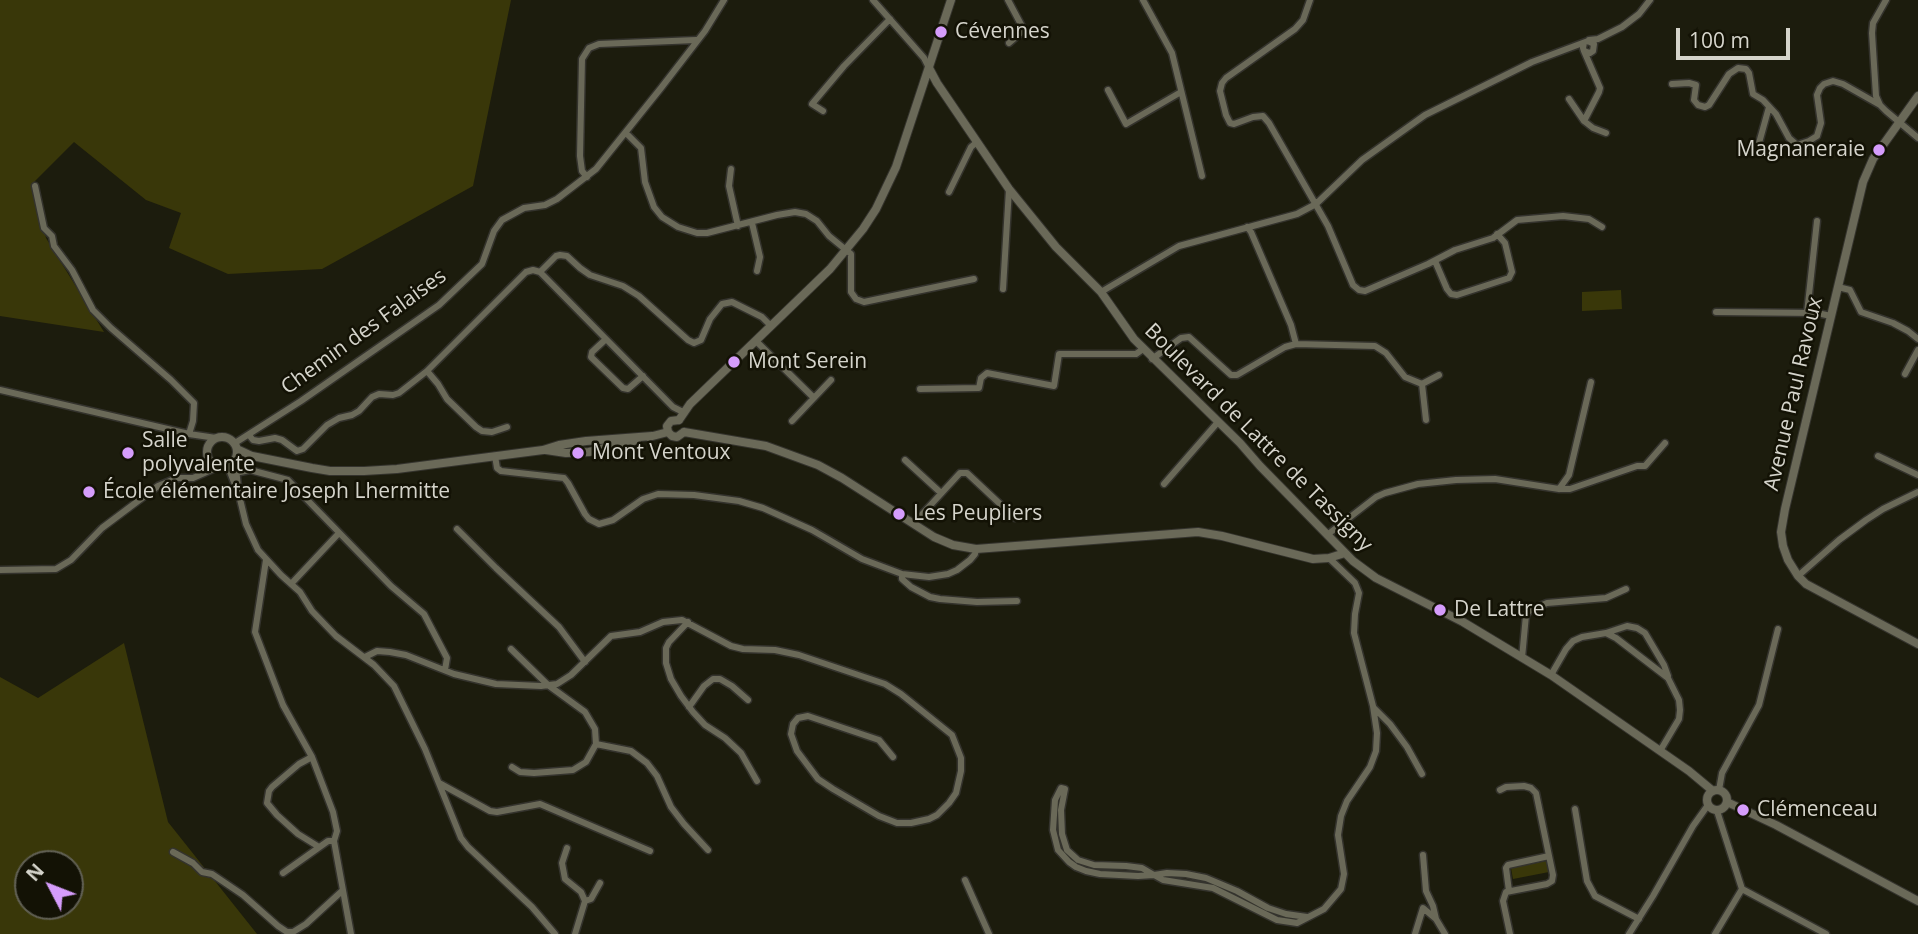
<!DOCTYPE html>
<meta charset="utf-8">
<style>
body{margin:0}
#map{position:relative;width:1918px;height:934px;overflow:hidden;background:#1c1c0d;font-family:"Open Sans",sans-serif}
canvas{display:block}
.north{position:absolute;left:14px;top:850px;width:70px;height:70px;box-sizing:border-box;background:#131205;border:2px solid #616054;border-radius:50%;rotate:312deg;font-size:19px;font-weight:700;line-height:28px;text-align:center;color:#d5d4cb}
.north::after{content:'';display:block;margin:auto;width:24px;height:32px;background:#d59cfb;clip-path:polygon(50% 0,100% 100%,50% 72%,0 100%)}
.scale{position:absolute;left:1676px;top:28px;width:114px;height:32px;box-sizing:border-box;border:4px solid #d5d4cb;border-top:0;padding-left:9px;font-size:21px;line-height:24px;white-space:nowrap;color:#d5d4cb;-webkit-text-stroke:5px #131205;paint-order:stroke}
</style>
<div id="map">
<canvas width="1918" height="934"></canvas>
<div class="north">N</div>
<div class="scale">100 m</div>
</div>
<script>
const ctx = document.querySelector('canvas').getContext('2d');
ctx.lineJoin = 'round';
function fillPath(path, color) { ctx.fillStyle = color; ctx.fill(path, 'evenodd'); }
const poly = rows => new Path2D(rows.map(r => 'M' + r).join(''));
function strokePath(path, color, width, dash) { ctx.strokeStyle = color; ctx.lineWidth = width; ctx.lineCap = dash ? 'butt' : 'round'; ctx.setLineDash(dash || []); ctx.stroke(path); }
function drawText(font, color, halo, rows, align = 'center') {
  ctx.font = font + ' "Open Sans",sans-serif'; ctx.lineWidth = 5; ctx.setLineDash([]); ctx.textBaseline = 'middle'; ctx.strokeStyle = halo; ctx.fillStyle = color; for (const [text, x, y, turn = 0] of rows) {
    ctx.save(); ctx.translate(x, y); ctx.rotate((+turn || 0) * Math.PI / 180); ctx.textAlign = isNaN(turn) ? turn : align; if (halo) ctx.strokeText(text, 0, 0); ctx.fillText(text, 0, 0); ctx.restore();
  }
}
fillPath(poly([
 [0,0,511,0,473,186,322,269,228,274,169,248,181,213,146,200,74,142,33,183,46,238,104,332,0,316],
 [1621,290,1622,309,1582,311,1582,292],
 [124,643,168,822,257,934,0,934,0,677,38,698],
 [28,864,70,864,70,906,28,906],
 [1546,861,1549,872,1513,879,1511,868]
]), '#393709');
const minor = poly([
 [873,0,924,58,929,68],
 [1008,0,1024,30,1009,43],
 [1143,0,1172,53,1202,176],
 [1310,0,1303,20,1295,29,1226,78,1222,83,1220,91,1226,115,1230,123,1234,124,1253,117,1263,116,1269,123,1328,226,1353,285,1359,290,1365,291,1428,264,1455,250,1493,238,1517,220,1563,216,1589,219,1602,227],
 [1886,0,1873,23,1872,33,1876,96,1880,105,1886,111,1918,138],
 [1589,40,1598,39,1622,27,1639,14,1650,0],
 [1672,84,1689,83,1696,85,1694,100,1698,105,1705,107,1709,105,1729,74,1738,68,1746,69,1749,73,1753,94,1763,100,1776,114,1789,138,1797,145,1809,141,1817,136,1821,123,1817,95,1820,88,1824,84,1833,81,1843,84,1880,105],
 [1108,90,1126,124,1181,92],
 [1569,99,1584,121,1599,92,1600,88,1584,51],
 [823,111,812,104,844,66,890,19],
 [1584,121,1593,128,1606,133],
 [626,133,641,148,645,182,654,207,662,217,678,227,697,233,707,233,777,215,795,212,806,214,817,221,829,236,851,254,851,292,856,299,864,302,974,279],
 [1759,143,1769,107],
 [731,169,729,186,738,226],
 [587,177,582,171,580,156,582,59,589,48,599,44,696,40],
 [35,186,44,228,52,236,54,246,72,270,93,310,111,328,171,380,194,403,193,421,189,434],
 [949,192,971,147,977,142],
 [752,223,760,257,757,271],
 [1247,227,1251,232,1291,325,1296,344],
 [1435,261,1447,289,1451,294,1457,295,1509,278,1512,272,1505,243,1497,234],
 [540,272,673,407,683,412],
 [1838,287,1850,290,1861,312,1893,323,1908,331,1918,339],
 [1003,289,1009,189],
 [1101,292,1179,246,1297,214,1316,204,1362,160,1425,115,1532,62,1588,41,1594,44,1593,51,1590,53,1584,51,1583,48,1584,43],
 [1716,312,1817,313,1831,316],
 [1807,313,1817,221],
 [606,339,592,352,591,357,623,388,628,389,643,376],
 [756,341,814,398],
 [1152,359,1181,338,1189,337,1231,375,1237,375,1285,347,1296,344,1375,346,1386,353,1405,377,1422,384,1426,420],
 [427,371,438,384,447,399,476,427,482,431,492,432,507,427],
 [1905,374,1918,350],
 [1422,384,1439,375],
 [920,389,979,388,981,378,987,373,1054,386,1059,354,1136,354,1143,349],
 [0,390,189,434,216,438],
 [792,421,831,380],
 [249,435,253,440,259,441,275,438,282,440,297,451,303,449,327,425,339,418,352,415,359,411,372,397,379,394,393,395,399,393,427,371,526,272,533,270,540,272,556,256,560,255,567,256,580,268,590,275,623,286,639,296,688,340,694,343,701,340,710,319,722,304,732,302,762,317,771,326],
 [235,443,301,401,439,305,482,264,494,231,502,220,524,208,545,205,557,199,596,169,661,88,705,31,724,0],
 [495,456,497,468,501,471,564,478,568,483,585,514,589,519,599,524,613,520,643,499,658,494,694,495,739,501,763,508,812,530,862,559,902,574,929,577,948,574,957,570,970,560,975,554,976,549],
 [1878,456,1918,475],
 [905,460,941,493],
 [226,467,230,472,239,495,235,460],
 [230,472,235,473,250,470,288,480,391,586,424,614,447,658,445,670],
 [1164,484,1218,422],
 [1559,489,1569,475,1591,382],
 [239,495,246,524,258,550,281,575,300,592,312,611,336,636,374,665,394,686,425,749,461,838,468,847,532,907,555,934],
 [914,523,960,473,967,473,1015,518],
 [457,529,496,568,559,627,585,662],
 [1327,535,1376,497,1385,493,1418,484,1456,480,1495,479,1559,489,1570,489,1637,466,1645,466,1665,443],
 [266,560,255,632,283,705,312,757,333,812,337,831,334,841,351,934],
 [0,570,56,569,71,560,102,528,158,486,177,478,193,478,218,467],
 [902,574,902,579,911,587,930,597,940,599,977,602,1017,601],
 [1798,576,1839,540,1866,520,1883,509,1918,492],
 [291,584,339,533],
 [688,622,669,642,666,648,666,663,671,679,681,696,693,712,705,725,725,738,741,753,757,781],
 [1606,633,1627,626,1637,628,1645,633,1664,665,1668,676],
 [511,649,548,685,585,712,595,729,596,744,631,751,647,763,657,776,671,807,684,824,708,850],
 [365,657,377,651,390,652,406,655,454,674,496,684,541,686,557,684,571,675,611,636,640,632,663,622,682,620,731,646,743,649,775,650,799,655,885,684,901,694,952,735,961,758,961,771,956,793,949,803,937,815,929,819,911,823,897,823,879,816,833,789,818,779,797,751,791,734,793,724,798,718,808,716,879,740,893,757],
 [1522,658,1526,615,1530,610,1547,603,1606,598,1626,589],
 [1551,675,1566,649,1573,641,1582,637,1606,633,1616,638,1668,678,1679,700,1680,710,1679,719,1660,751],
 [689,707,704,686,713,679,720,679,732,686,748,700],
 [1374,708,1390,724,1407,747,1422,774],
 [312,757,299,764,272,787,269,791,267,803,277,815,298,834,319,847],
 [512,767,520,772,534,773,573,770,586,762,596,744],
 [439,783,490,811,497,812,540,804,650,851],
 [1065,789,1061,788,1055,800,1053,830,1058,850,1069,862,1076,867,1086,871,1100,874,1138,876,1154,875,1163,880,1213,888,1277,920,1297,923,1324,909,1341,889,1344,874,1338,835,1341,816,1347,801,1370,767,1376,751,1377,733,1373,706,1354,633,1355,614,1359,593,1355,583,1329,558],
 [1065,789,1061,810,1062,834,1067,850,1078,860,1094,865,1126,866,1142,868,1154,875,1167,873,1186,874,1206,878,1237,891,1268,908,1286,914,1307,917],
 [1500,790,1506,787,1524,786,1531,788,1536,793,1553,875,1552,881,1547,884,1506,892,1503,901,1510,934],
 [1719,790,1722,773,1759,705,1778,629],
 [1575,809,1587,881,1595,896,1639,919],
 [1717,811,1742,889,1826,934],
 [567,848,562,863,565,879,581,892,585,901,575,934],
 [173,852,193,863,202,872,212,874,243,895,278,926,287,932,293,932,306,924,342,891],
 [1423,855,1426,891,1433,906,1436,919,1445,934],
 [283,873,328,841,334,841],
 [965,880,989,934],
 [1509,891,1506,868,1508,865,1549,856],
 [585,901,591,899,600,883],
 [1415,934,1423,908,1436,919],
 [1629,934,1653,896,1693,826,1708,805],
 [1715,934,1742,889]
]);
const tertiary = poly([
 [929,68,937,83,1009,189,1056,247,1101,292,1134,339,1240,443,1260,466,1353,561,1376,578,1463,622,1551,675,1689,771,1713,791],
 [1918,96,1873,159,1863,182,1785,509,1781,532,1783,546,1788,560,1798,576,1806,584,1918,644],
 [679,420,690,404,830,269,863,229,876,209,896,167,951,0],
 [668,432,667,426,671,421,679,420],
 [668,432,672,436,677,437,684,432],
 [684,432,766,446,818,465,842,478,934,537,953,545,976,549,1198,532,1222,536,1313,559,1329,558,1345,553],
 '207 452a15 15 0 1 1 30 0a15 15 0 1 1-30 0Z',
 [649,437,668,432],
 [237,449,252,456,312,468,330,471,364,471,397,469,543,450,559,445,586,441,652,436],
 [546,450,566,453,589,452,637,440],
 '1707 800a10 10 0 1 1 20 0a10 10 0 1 1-20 0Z',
 [1727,802,1776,825,1918,901]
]);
strokePath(minor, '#34332d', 9);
strokePath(tertiary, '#34332d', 10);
strokePath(minor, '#6a6958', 6);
strokePath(tertiary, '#6a6958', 8);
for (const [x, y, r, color] of [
 [941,32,7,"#d59cfb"],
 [1879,150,7,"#d59cfb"],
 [734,362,7,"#d59cfb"],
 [128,453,7,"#d59cfb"],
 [578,453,7,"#d59cfb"],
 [89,492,7,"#d59cfb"],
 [899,514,7,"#d59cfb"],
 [1440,610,7,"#d59cfb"],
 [1743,810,7,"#d59cfb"]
]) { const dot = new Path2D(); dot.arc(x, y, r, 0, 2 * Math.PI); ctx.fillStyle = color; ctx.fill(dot); strokePath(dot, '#131205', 2.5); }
drawText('21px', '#d5d4cb', '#131205', [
 ["Cévennes",955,32],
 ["Magnaneraie",1865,150,"right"],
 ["Mont Serein",748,362],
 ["Salle",142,441],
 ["polyvalente",142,465],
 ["Mont Ventoux",592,453],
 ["École élémentaire Joseph Lhermitte",103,492],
 ["Les Peupliers",913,514],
 ["De Lattre",1454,610],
 ["Clémenceau",1757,810]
], 'left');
drawText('21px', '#d5d4cb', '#131205', [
 ["Chemin des Falaises",364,332,-36],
 ["Avenue Paul Ravoux",1794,394,-77],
 ["Boulevard de Lattre de Tassigny",1258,438,45]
]);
</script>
